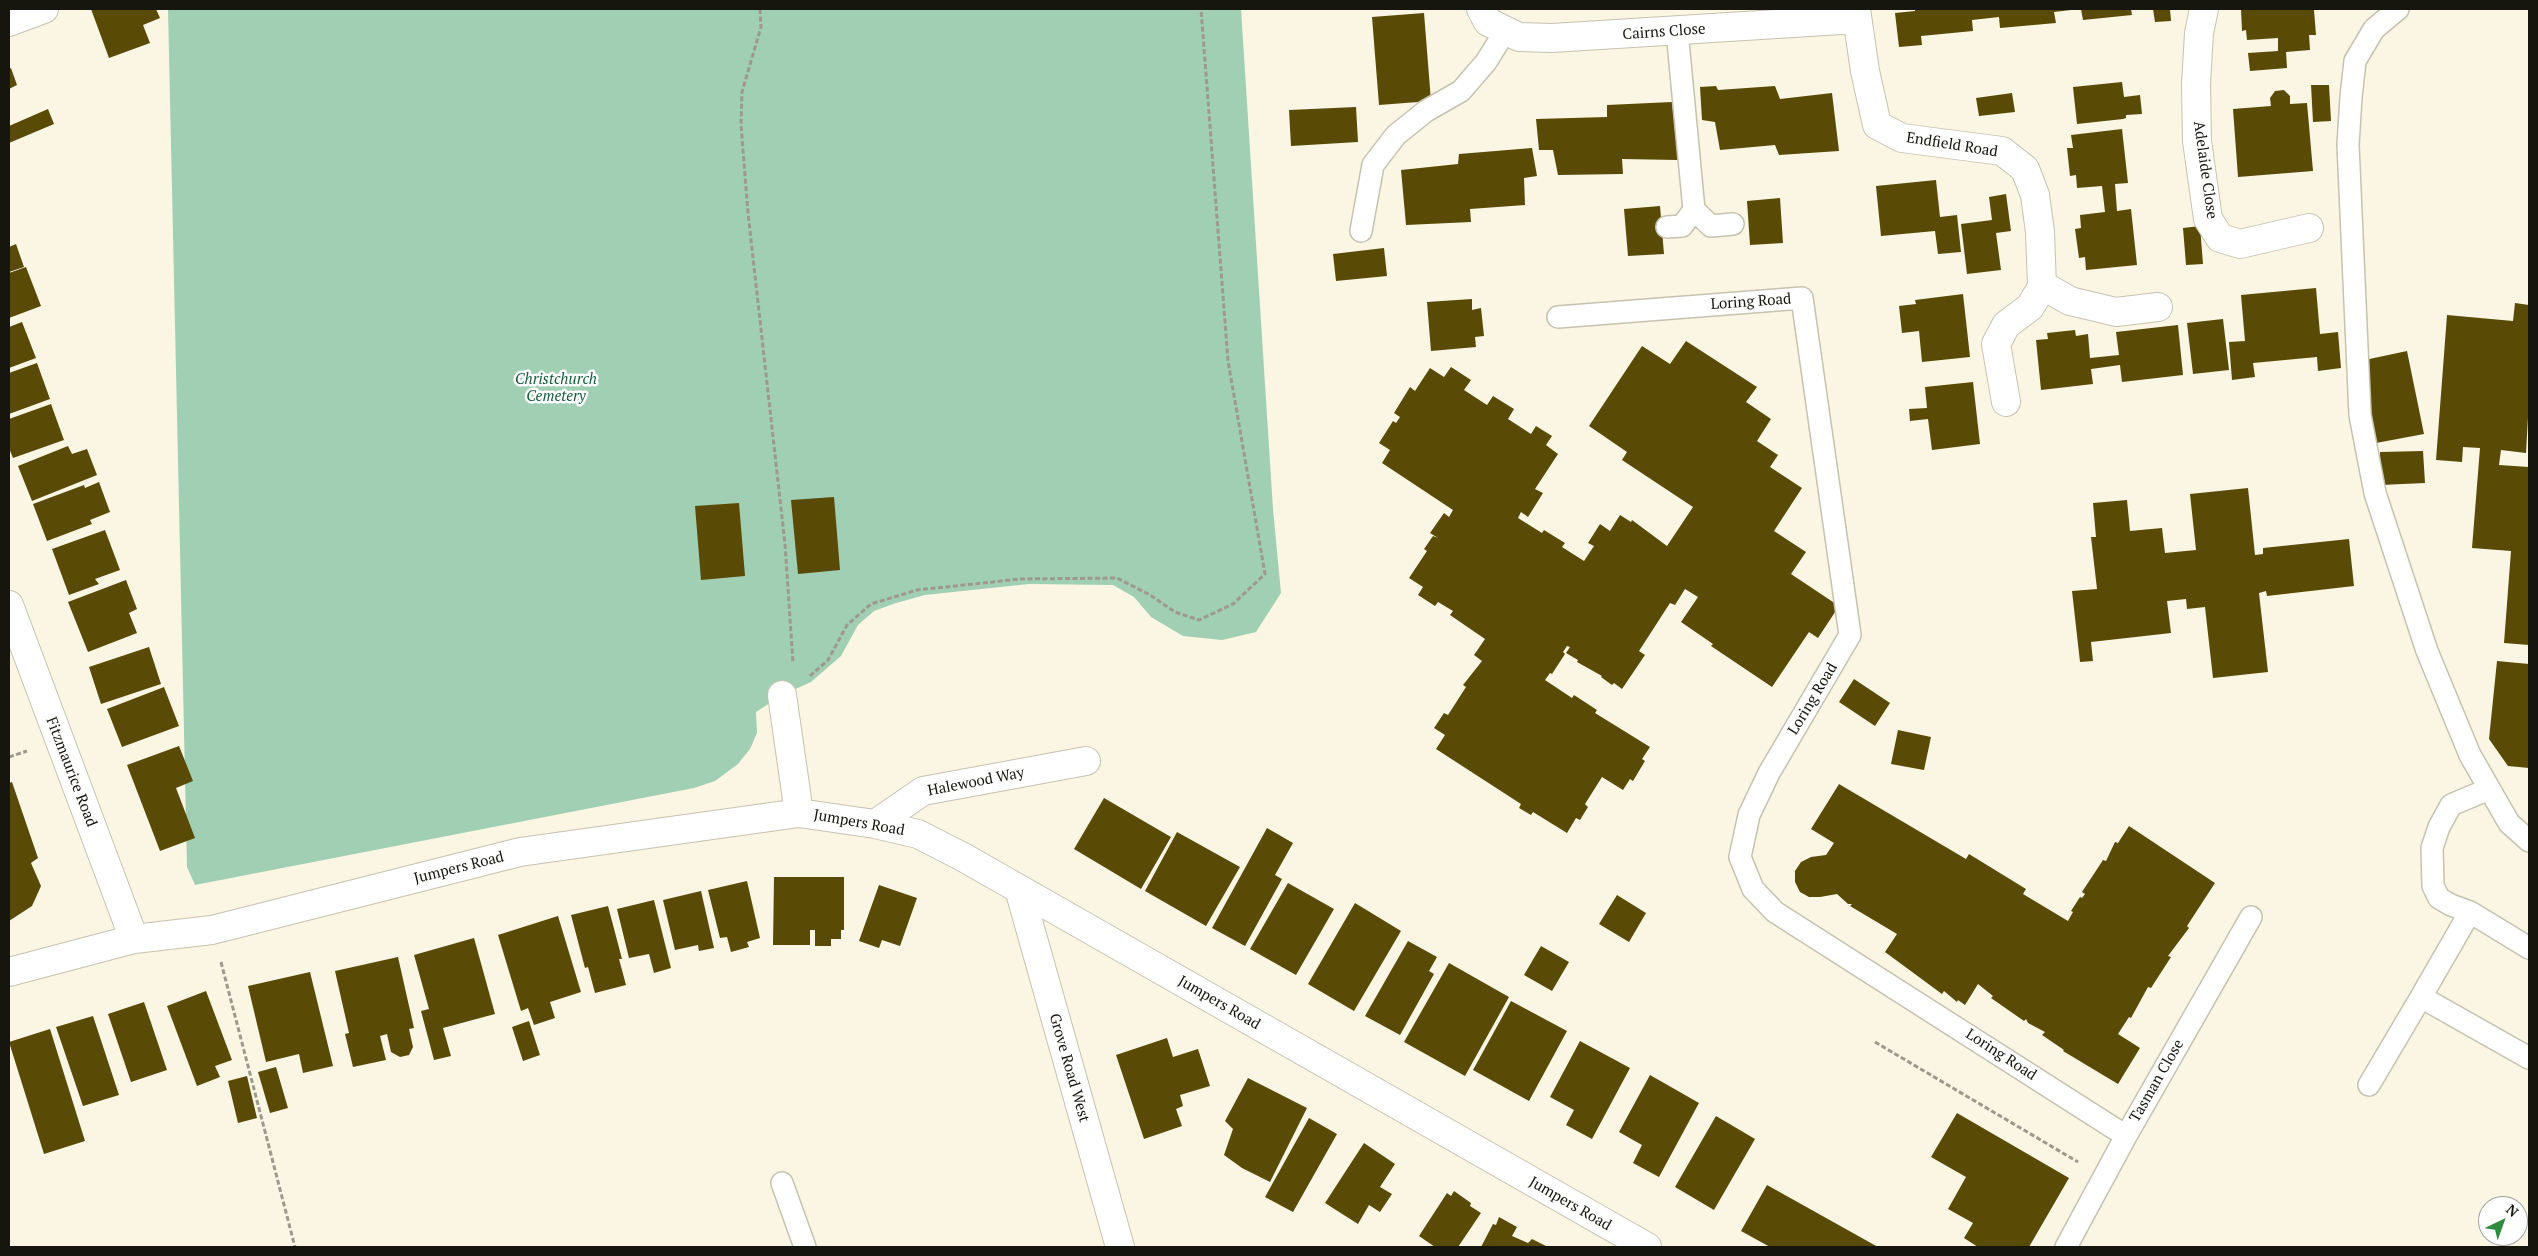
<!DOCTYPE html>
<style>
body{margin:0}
#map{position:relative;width:2538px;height:1256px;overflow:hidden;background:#fbf6e4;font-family:"PT Serif",serif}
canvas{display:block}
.frame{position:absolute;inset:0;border:10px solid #16150e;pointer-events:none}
.north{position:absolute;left:2478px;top:1196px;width:50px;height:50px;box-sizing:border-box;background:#fff;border:1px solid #a2a19f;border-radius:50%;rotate:42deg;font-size:14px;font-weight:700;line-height:20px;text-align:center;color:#16150e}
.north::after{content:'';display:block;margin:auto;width:18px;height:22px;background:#2f8c3e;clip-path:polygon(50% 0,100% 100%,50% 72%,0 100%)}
</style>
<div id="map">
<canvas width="2538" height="1256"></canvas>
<div class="frame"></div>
<div class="north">N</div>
</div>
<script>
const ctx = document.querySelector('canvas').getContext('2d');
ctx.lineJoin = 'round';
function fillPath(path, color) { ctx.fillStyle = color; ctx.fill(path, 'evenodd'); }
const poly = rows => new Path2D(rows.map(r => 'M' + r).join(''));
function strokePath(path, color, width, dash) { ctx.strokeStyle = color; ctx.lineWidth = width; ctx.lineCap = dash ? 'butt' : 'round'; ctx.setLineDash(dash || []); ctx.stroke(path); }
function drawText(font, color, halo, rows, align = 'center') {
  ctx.font = font + ' "PT Serif",serif'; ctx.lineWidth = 5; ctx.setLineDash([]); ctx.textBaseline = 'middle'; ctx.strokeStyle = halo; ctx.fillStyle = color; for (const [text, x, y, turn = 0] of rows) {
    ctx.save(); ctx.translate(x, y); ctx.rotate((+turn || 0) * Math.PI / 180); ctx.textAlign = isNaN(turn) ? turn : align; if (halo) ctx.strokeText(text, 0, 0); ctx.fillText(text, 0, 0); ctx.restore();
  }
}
fillPath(poly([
 [168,9,1241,9,1273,509,1281,593,1256,632,1222,640,1183,636,1151,617,1134,597,1113,585,1029,584,925,595,896,603,874,611,858,625,841,656,811,682,782,695,756,712,757,733,750,749,738,764,715,781,694,788,195,885,187,867]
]), '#a1cfb3');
fillPath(poly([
 [91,9,156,9,160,18,143,25,150,43,109,58],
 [1915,9,2071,9,2071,10,2054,12,2056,23,2000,28,1999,17,1972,20,1973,31,1921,36,1922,45,1899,47,1895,13,1915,11],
 [2081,9,2131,9,2132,15,2083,20],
 [2153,9,2170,9,2171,21,2155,22],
 [2241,9,2314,10,2316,35,2309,35,2310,50,2286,52,2287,68,2250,71,2248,53,2278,51,2278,38,2247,40,2246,30,2242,31],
 [1424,13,1431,101,1379,105,1372,17],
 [11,68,17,85,9,89,9,69],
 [2122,82,2124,97,2140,95,2142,114,2126,115,2126,118,2123,119,2077,124,2073,87],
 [2311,85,2329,85,2331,121,2313,122],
 [1716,86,1718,90,1775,86,1780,99,1832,93,1839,151,1779,155,1775,145,1720,150,1715,122,1702,120,1700,87],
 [2284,90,2290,96,2290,104,2307,103,2313,171,2238,177,2233,109,2271,106,2270,98,2275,91],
 [2012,93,2015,112,1979,116,1976,98],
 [1672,102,1678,160,1622,159,1623,174,1558,175,1553,150,1539,150,1536,119,1607,117,1607,105],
 [1356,107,1358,142,1291,146,1289,110],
 [48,109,54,124,9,143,9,126],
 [2122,129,2128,183,2115,184,2117,211,2131,209,2137,265,2086,270,2085,257,2079,258,2075,229,2081,228,2080,215,2105,212,2102,186,2077,188,2076,175,2070,176,2067,148,2073,148,2071,135],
 [1532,148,1537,176,1524,178,1525,205,1470,209,1471,222,1406,225,1401,170,1458,164,1459,154],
 [1936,180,1940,217,1957,215,1961,252,1938,254,1935,231,1881,236,1876,186],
 [2006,194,2011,231,1996,233,2001,270,1967,274,1961,224,1992,220,1989,197],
 [1780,198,1783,243,1750,245,1747,201],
 [1660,206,1664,254,1628,256,1624,209],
 [2200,226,2203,264,2186,265,2183,228],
 [16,244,24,267,9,272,9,247],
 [1384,248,1387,276,1336,281,1333,254],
 [26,267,41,306,9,318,9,273],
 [2316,288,2320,334,2338,332,2341,368,2318,371,2317,357,2253,363,2255,377,2232,380,2229,342,2245,341,2241,295],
 [1963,294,1970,357,1922,362,1919,331,1902,333,1899,306,1916,304,1915,300],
 [1472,299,1472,310,1481,308,1484,336,1475,337,1476,347,1431,351,1427,302],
 [2515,303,2529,305,2529,400,2526,453,2501,450,2499,465,2529,467,2529,645,2504,643,2511,551,2472,548,2480,448,2463,447,2462,462,2436,460,2447,315,2513,321],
 [2223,319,2229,370,2193,374,2187,323],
 [22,322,36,358,9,368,9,327],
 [2178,325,2183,375,2122,382,2120,365,2091,369,2093,384,2041,390,2036,340,2048,339,2047,333,2075,330,2076,336,2088,334,2090,358,2119,355,2116,332],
 [1686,341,1757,387,1746,402,1771,419,1757,441,1778,455,1770,467,1802,488,1774,531,1806,552,1791,574,1839,606,1818,638,1809,632,1772,687,1711,646,1713,644,1681,622,1698,597,1685,589,1675,605,1670,603,1639,651,1645,655,1622,689,1614,683,1612,685,1601,677,1602,676,1577,662,1578,660,1566,653,1570,647,1567,646,1563,652,1565,654,1552,674,1550,673,1545,680,1572,698,1574,695,1597,710,1595,713,1650,747,1642,759,1645,761,1633,781,1630,779,1623,790,1602,777,1585,804,1588,807,1580,820,1576,818,1567,833,1533,812,1531,815,1519,808,1521,804,1436,749,1445,735,1434,728,1444,713,1448,715,1466,687,1463,685,1482,661,1474,655,1485,639,1450,615,1453,611,1438,602,1435,606,1418,595,1423,587,1409,578,1427,551,1424,549,1433,536,1438,538,1430,533,1444,513,1449,517,1453,510,1382,463,1390,450,1379,443,1393,421,1396,423,1400,417,1394,413,1410,387,1415,391,1430,368,1444,377,1451,367,1471,380,1464,390,1487,405,1493,396,1514,409,1508,419,1531,434,1536,426,1552,436,1546,445,1558,454,1535,489,1543,493,1528,517,1521,512,1518,518,1542,533,1544,530,1565,543,1562,547,1584,561,1594,546,1588,543,1600,524,1610,531,1620,515,1631,522,1632,520,1667,546,1693,507,1622,460,1627,452,1589,426,1642,346,1670,364],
 [2407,351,2424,434,2376,443,2360,361],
 [37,363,50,399,9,414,9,373],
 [1973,382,1980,444,1932,450,1928,419,1910,421,1909,409,1927,408,1925,387],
 [51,404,64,440,13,458,9,448,9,419],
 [68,446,72,454,87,449,97,475,32,501,18,466],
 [2423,451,2425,483,2381,485,2380,452],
 [99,482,110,512,90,520,92,524,47,541,33,504,84,485,85,488],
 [2248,488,2255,555,2263,554,2263,548,2349,539,2354,586,2267,596,2266,591,2259,593,2268,672,2213,678,2205,607,2187,609,2186,599,2167,601,2171,633,2091,642,2093,661,2080,662,2072,591,2097,589,2091,537,2096,537,2093,503,2127,500,2130,531,2162,528,2165,553,2196,550,2190,494],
 [834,497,840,570,798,574,791,500],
 [739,503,745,576,701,580,695,506],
 [105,530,120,570,95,579,99,584,69,595,52,549],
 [126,580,137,609,129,613,137,633,88,652,68,602],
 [149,647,161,684,101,704,89,667],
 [2497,661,2529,664,2529,768,2508,766,2489,739],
 [1854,679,1890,703,1875,726,1839,702],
 [164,687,179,726,122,747,107,709],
 [1898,730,1931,737,1924,770,1891,764],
 [179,746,193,781,176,788,195,838,160,851,127,765],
 [12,782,38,858,31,863,41,886,32,906,9,921,9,783],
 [1839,784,1966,859,1969,854,2026,889,2023,894,2068,921,2073,912,2071,911,2080,897,2082,898,2085,894,2082,892,2103,860,2106,861,2115,842,2118,843,2129,826,2215,883,2187,926,2189,928,2168,956,2171,957,2151,988,2148,987,2131,1018,2129,1017,2118,1034,2140,1048,2118,1084,2063,1051,2064,1050,2042,1035,2045,1032,2028,1023,2026,1019,2024,1021,1991,998,1993,996,1978,984,1965,1005,1958,1000,1957,1002,1944,991,1942,994,1885,952,1897,934,1850,906,1852,904,1848,904,1837,894,1820,897,1809,897,1800,892,1795,882,1795,871,1801,862,1811,857,1826,855,1834,843,1811,829],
 [1104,798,1171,837,1141,889,1074,849],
 [1267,828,1293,843,1275,875,1282,879,1245,946,1212,928],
 [1177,832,1240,867,1206,926,1145,891],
 [774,877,844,877,844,930,841,930,841,939,831,939,831,946,815,946,815,930,810,930,810,945,773,945],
 [747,881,760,938,747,942,749,947,731,952,727,937,720,938,708,890],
 [1288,883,1334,909,1296,975,1250,949],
 [879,885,917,898,900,946,882,940,879,948,859,941],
 [701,891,714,948,699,951,698,945,675,950,663,900],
 [1617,895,1646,913,1629,942,1599,924],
 [654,900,671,968,654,973,649,954,629,958,617,909],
 [1355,903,1401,931,1354,1011,1308,984],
 [608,906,622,959,619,959,626,985,595,993,588,967,585,968,571,915],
 [558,916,581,992,550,1002,555,1018,534,1025,528,1008,521,1011,498,935],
 [474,938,495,1014,443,1028,451,1056,434,1060,421,1011,429,1009,414,955],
 [1408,941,1437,957,1429,971,1434,974,1400,1035,1365,1016],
 [1541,946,1569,962,1552,991,1524,975],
 [398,957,414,1028,409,1029,413,1047,409,1055,400,1057,391,1052,387,1034,380,1036,386,1060,353,1067,345,1034,349,1033,335,971],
 [1449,963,1509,997,1465,1076,1404,1042],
 [310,972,333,1066,303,1073,299,1054,266,1062,248,986],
 [206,991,232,1060,215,1066,220,1077,197,1086,167,1006],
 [1511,1001,1567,1031,1529,1101,1473,1070],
 [144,1002,167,1070,131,1082,108,1014],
 [93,1016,119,1095,83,1106,56,1027],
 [529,1021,540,1055,523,1061,512,1027],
 [50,1029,85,1141,44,1154,9,1042],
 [1167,1038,1173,1057,1198,1049,1210,1086,1180,1095,1183,1106,1176,1109,1182,1126,1144,1139,1116,1055],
 [1580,1041,1630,1068,1592,1139,1566,1125,1574,1110,1550,1097],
 [276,1067,288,1108,270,1113,258,1072],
 [1650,1075,1699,1103,1659,1177,1633,1163,1642,1145,1619,1132],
 [247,1076,257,1118,238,1123,228,1081],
 [1248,1078,1307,1108,1270,1182,1242,1168,1224,1155,1233,1129,1225,1121],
 [1957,1113,2069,1178,2029,1247,1978,1247,1964,1238,1973,1223,1948,1209,1966,1177,1931,1157],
 [1716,1116,1755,1139,1714,1210,1675,1187],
 [1309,1118,1337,1134,1293,1212,1265,1197],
 [1364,1143,1395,1164,1380,1187,1392,1194,1380,1212,1369,1205,1358,1224,1325,1203],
 [1767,1185,1878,1247,1770,1247,1741,1231],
 [1454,1191,1471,1203,1470,1206,1481,1213,1458,1247,1435,1247,1419,1236,1447,1193,1451,1196],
 [1499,1217,1517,1227,1512,1236,1528,1243,1532,1239,1548,1247,1481,1247,1493,1224,1496,1225]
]), '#594a05');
const lane = poly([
 [2398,9,2374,29,2355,61,2351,97,2348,145,2360,415,2375,493,2427,651,2470,755,2509,823,2529,841],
 [1677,31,1694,210,1711,226,1733,224],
 [1667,227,1682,226,1694,210],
 [1361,231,1373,165,1396,135,1426,111,1461,91,1486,62,1506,30],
 [1558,317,1802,298,1850,635,1769,773,1749,815,1740,857,1753,889,1775,912,2126,1136],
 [2470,912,2451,905,2439,898,2433,886,2432,848,2439,827,2451,805,2489,789],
 [2529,948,2470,912,2421,997,2529,1058],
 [2369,1085,2421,997],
 [782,1183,805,1247],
 [2066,1247,2126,1136,2251,917]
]);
const street = poly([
 [1481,9,1488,22,1519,37,1552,38,1857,19],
 [1856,9,1865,71,1877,125,1902,138,2002,151,2025,169,2035,195,2040,232,2042,287,2030,307,2006,325,1996,344,2006,402],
 [2204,9,2199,33,2196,84,2197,141,2208,219,2220,238,2240,244,2309,228],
 [9,22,44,9],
 [2042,285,2070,301,2116,312,2158,307],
 [9,605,134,939],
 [782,695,799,813],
 [875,824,923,791,1086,761],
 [1019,889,1120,1247],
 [9,972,134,939,212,930,520,852,799,813,875,824,918,834,963,857,1647,1247]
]);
strokePath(lane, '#c6c2b0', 24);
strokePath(street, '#c6c2b0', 30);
strokePath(poly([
 [760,9,761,27,742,92,741,125,748,213,785,544,793,663],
 [810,676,828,660,847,625,871,604,917,590,1020,579,1117,578,1150,595,1175,612,1199,620,1233,604,1265,574,1228,361,1201,9],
 [9,757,27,751],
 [221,962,295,1247],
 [1875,1042,2078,1162]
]), '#9d998c', 3, [5, 2.5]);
strokePath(lane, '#fff', 21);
strokePath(street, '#fff', 28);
drawText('15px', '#16150e', '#fff', [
 ["Cairns Close",1664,32,-4],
 ["Endfield Road",1952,145,9],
 ["Adelaide Close",2205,170,82],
 ["Loring Road",1751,302,-4],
 ["Loring Road",1813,699,-59],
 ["Fitzmaurice Road",71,772,69],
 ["Halewood Way",976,782,-11],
 ["Jumpers Road",859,823,10],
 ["Jumpers Road",459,868,-14],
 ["Jumpers Road",1219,1003,30],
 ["Loring Road",2001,1055,33],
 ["Grove Road West",1069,1068,74],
 ["Tasman Close",2157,1081,-60],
 ["Jumpers Road",1570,1204,30]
]);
drawText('italic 15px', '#145d3b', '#fff', [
 ["Christchurch",556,380],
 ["Cemetery",556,397]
]);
</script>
